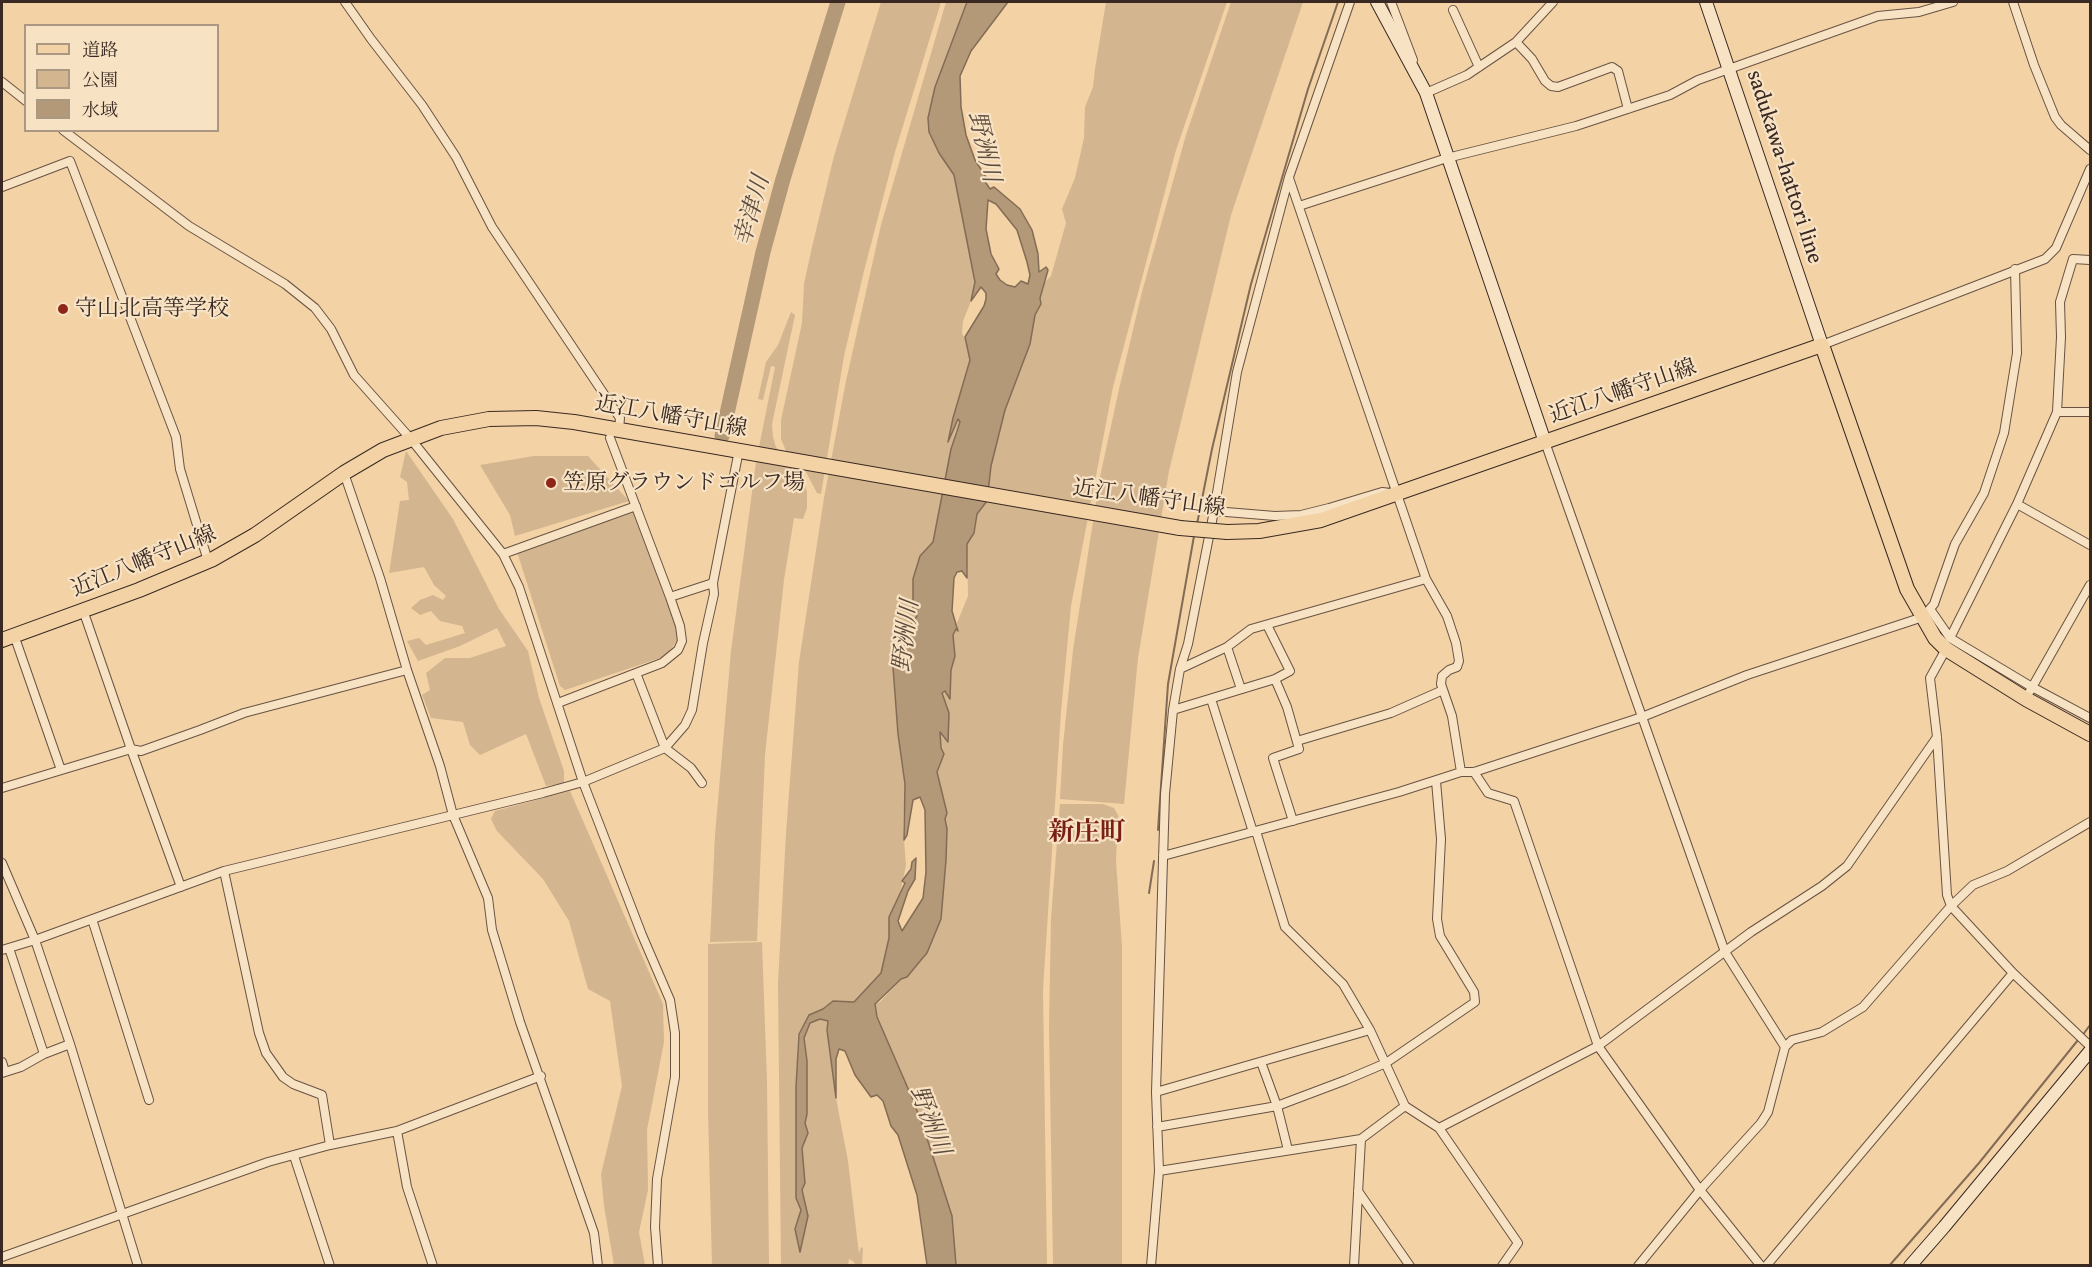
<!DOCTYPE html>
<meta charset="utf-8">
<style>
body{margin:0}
#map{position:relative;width:2092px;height:1267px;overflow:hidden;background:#f3d2a5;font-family:"Gentium Book Plus","Noto Serif JP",serif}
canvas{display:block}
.frame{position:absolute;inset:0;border:3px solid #392922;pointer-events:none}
.legend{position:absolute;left:24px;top:24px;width:195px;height:108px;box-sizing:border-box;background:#f7e2c4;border:2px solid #ab9883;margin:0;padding:8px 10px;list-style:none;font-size:18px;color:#392922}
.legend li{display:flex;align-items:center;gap:12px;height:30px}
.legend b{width:30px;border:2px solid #ab9883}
</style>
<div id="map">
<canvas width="2092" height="1267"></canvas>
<div class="frame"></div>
<ul class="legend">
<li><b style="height:8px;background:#f3d2a5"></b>道路</li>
<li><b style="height:16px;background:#d3b58f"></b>公園</li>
<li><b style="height:16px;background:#b49978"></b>水域</li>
</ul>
</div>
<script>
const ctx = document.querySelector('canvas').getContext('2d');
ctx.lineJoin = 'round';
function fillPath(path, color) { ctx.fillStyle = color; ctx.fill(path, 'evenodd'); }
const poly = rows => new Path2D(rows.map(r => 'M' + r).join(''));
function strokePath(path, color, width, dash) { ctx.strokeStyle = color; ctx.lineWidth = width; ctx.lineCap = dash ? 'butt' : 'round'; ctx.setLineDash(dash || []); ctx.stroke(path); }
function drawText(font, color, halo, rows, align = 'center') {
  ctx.font = font + ' "Gentium Book Plus","Noto Serif JP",serif'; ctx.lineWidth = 4.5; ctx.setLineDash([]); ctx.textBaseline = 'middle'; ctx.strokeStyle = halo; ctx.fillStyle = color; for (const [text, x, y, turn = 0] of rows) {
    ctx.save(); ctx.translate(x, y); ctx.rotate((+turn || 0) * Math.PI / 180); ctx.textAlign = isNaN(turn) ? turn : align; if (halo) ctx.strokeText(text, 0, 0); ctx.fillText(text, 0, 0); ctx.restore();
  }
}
fillPath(poly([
 [881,2,941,2,895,152,864,271,844,356,821,494,817,493,805,470,786,451,781,439,781,420,802,323,804,284,812,247,834,156],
 [946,2,967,2,953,39,939,153,954,175,975,282,971,301,963,321,962,333,969,348,970,360,953,418,950,435,958,418,960,422,955,432,933,542,920,556,917,616,901,639,893,667,898,734,905,784,903,827,906,865,900,894,889,917,889,938,881,973,854,1002,833,1001,823,1009,809,1015,798,1034,796,1087,796,1198,801,1210,795,1229,800,1250,808,1216,802,1190,805,1183,802,1148,808,1133,805,1123,807,1114,807,1061,804,1038,810,1023,820,1019,828,1021,827,1030,836,1098,848,1161,859,1254,861,1247,863,1248,862,1265,855,1265,854,1262,849,1259,848,1265,781,1266,778,983,786,833,799,662,824,498,846,381,881,225],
 [1106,2,1227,2,1176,150,1113,387,1071,606,1061,712,1043,990,1047,1265,956,1265,952,1216,925,1132,913,1100,877,1017,875,1004,880,1002,901,979,907,977,941,919,947,829,945,819,947,813,937,772,941,748,940,732,941,732,944,739,944,701,942,693,945,690,950,698,951,670,955,655,953,635,956,628,958,629,957,623,968,596,967,544,974,533,977,514,987,501,991,466,1005,410,1030,344,1035,314,1041,305,1040,298,1045,282,1051,276,1066,223,1062,209,1075,178,1084,138,1085,107,1093,87,1095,69],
 [1231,2,1303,2,1231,215,1169,471,1138,658,1124,804,1060,799,1063,745,1073,650,1100,477,1119,389,1142,292,1186,135],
 [791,312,795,315,772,424,773,437,776,447,803,480,807,492,807,508,803,519,794,518,784,580,765,755,757,941,710,942,715,835,731,651,756,462,775,367,771,366,763,400,758,399,766,362,778,345],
 [406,451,453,519,499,609,528,651,539,698,564,771,564,783,546,786,526,734,480,755,470,745,463,722,431,718,422,695,430,690,426,673,445,658,470,658,506,646,497,628,460,646,418,661,407,641,419,638,426,645,465,633,462,626,440,621,431,611,420,615,411,608,420,600,433,595,443,600,446,596,434,585,424,567,389,573,400,501,409,500,407,482,400,477],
 [534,456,588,456,629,501,515,536,510,515,480,465],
 [630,510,634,513,678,628,677,640,670,651,660,658,565,690,560,686,517,552],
 [570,791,663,1004,664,1042,647,1130,648,1190,639,1232,645,1265,614,1265,604,1206,601,1174,622,1086,610,1001,588,989,569,921,543,879,497,831,491,819,495,811],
 [1060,804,1103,804,1114,808,1118,815,1116,861,1122,947,1122,1265,1053,1265,1049,1024,1051,918],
 [762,942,767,1082,769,1265,712,1265,708,1111,708,944]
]), '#d3b58f');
const water = poly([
 [967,2,1008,2,971,51,960,76,961,107,966,135,975,160,986,177,984,180,990,189,994,187,1020,209,1032,230,1038,254,1039,272,1046,267,1048,270,1040,298,1041,304,1035,315,1030,344,1005,410,991,466,987,501,977,514,974,533,967,544,967,578,962,571,957,572,954,578,952,611,958,631,956,629,953,635,955,656,951,670,950,699,945,691,942,693,949,713,948,742,940,732,941,748,944,754,937,772,947,813,945,819,947,829,946,860,941,919,927,953,921,960,907,977,901,979,875,1004,877,1017,913,1100,925,1132,952,1216,956,1265,927,1265,917,1195,898,1135,891,1126,883,1101,877,1095,871,1097,855,1075,845,1051,839,1049,836,1059,836,1098,827,1030,828,1021,820,1019,810,1023,804,1038,807,1061,807,1114,805,1123,808,1133,802,1148,805,1183,802,1190,808,1216,800,1252,795,1229,801,1210,796,1198,796,1087,799,1034,809,1015,823,1009,833,1001,854,1002,881,973,889,938,889,917,905,883,902,881,911,869,912,862,916,858,915,879,908,891,898,921,902,931,923,898,926,872,925,810,920,797,913,800,907,835,904,840,905,784,898,734,893,667,901,639,917,616,913,611,913,579,920,556,933,542,951,449,960,422,958,419,948,442,953,418,970,360,965,337,984,306,986,299,986,293,981,287,971,301,975,282,954,175,939,153,929,132,928,118,935,87,967,2],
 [988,200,996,204,1017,230,1027,262,1030,275,1028,284,1021,281,1015,287,1007,285,1000,280,996,274,999,269,991,254,986,229,988,200]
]);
fillPath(water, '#b49978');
strokePath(water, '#836c56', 1.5);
strokePath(poly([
 [1197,524,1212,449,1251,284,1308,89,1338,2],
 [1158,830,1168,684,1194,536],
 [1149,893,1154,861],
 [2082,1036,2090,1025],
 [1889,1266,1979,1163,2078,1040]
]), '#836c56', 2);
strokePath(poly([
 [722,436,763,252,783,179,838,2]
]), '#b49978', 15);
const street = poly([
 [345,2,371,39,422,105,456,157,492,227,620,418,619,429],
 [1391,2,1413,60],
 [2013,2,2034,65,2055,117,2061,125,2090,150],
 [1453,10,1479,67],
 [1516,42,1532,59,1545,81,1551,86,1558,87,1612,67,1618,71,1628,109],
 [2,82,26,101],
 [1426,93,1467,75,1516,42,1553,2],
 [63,130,189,226,285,284,315,308,331,329,354,375,410,438,503,554,519,587,583,782,642,935,670,1000,675,1033,675,1077,657,1179,655,1227,658,1266],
 [1289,178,1426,579,1447,616,1456,643,1459,661,1457,667,1449,670,1442,676,1441,684,1452,716,1461,772],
 [2,187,70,161,176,437,180,469,208,561],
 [1299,206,1447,158,1576,126,1670,95,1698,80,1878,16,1919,12,1953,2],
 [1822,345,2045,259,2056,248,2090,169],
 [2057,412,2090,412],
 [1545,442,1725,952,1785,1047],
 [344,473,380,578,407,670,440,766,453,815,488,898,492,930,520,1022,594,1233,598,1266],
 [2017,504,2090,545],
 [1214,511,1275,516,1301,515,1329,508,1382,492,1391,493],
 [503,554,636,506],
 [670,597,713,583],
 [1930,609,1950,638,2032,687,2090,718],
 [83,610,131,749,181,887],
 [14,635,61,770],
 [1950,638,2017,504,2057,412,2061,337,2060,302,2073,259,2090,260],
 [1227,647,1241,689],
 [1946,649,1930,678,1937,737,1947,895,1951,906,2013,973,2090,1046],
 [1180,669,1227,647,1251,629,1426,579],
 [636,673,665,748,691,768,702,783],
 [1275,679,1287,707,1299,749,1273,758,1293,821],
 [2030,691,2090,585],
 [1211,699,1253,832],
 [558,703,662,663,678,650,682,641,680,626,670,597,610,438],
 [1173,710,1275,679,1290,671,1267,625],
 [1297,741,1391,713,1443,690],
 [1474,772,1488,793,1514,801,1598,1046,1700,1190,1761,1123,1768,1112,1785,1047,1792,1040,1822,1032,1863,1007,1951,906,1973,885,2007,871,2090,822],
 [2,788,131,749,141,751,200,730,244,713,407,670],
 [1256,831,1285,927,1343,984,1370,1030,1405,1106,1439,1128,1518,1243,1502,1266],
 [1163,856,1399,792,1461,772,1474,772,1642,717,1747,675,1923,617,1934,604,1955,544,1984,493,2004,433,2017,353,2015,269],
 [2,863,35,940,70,1044,138,1266],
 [224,871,259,1033,266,1053,283,1077,293,1084,322,1095,330,1145],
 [92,919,149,1100],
 [9,948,44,1054],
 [2,950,35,940,224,871,543,793,583,782,665,748,685,725,692,710,703,643,714,594,713,583,739,450],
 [2,1062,5,1072],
 [1261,1062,1277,1106,1288,1150],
 [2,1073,21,1067,44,1054,70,1044],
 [1156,1092,1370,1030],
 [1157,1127,1277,1106,1346,1080,1386,1063,1475,1002,1474,992,1440,936,1437,919,1441,839,1436,781],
 [1439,1128,1598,1046,1751,932,1822,886,1847,866,1937,737],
 [397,1131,407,1187,433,1266],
 [294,1156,330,1266],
 [1159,1171,1361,1139,1405,1106],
 [1358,1191,1410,1266],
 [2,1257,268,1162,330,1145,397,1131,541,1076],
 [1151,1266,1159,1171,1156,1092,1165,794,1173,710,1180,669,1188,644,1214,511,1237,372,1289,177,1350,2],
 [1354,1266,1361,1139],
 [1638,1266,1700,1190,1761,1266],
 [1766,1266,2013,973]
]);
const secondary = poly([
 [1377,2,1426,93,1545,442],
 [1706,2,1822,345],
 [1910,1266,1944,1227,2090,1051]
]);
const primary = poly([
 [1227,532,1259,531,1321,520,1822,345,1907,589,1935,638,1946,649,2026,699,2090,734],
 [2,640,139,590,213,559,255,535,344,473,383,450,441,428,489,419,536,418,574,422,1180,528]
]);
strokePath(street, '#685343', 10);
strokePath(secondary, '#392922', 14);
strokePath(primary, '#392922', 16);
strokePath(street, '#f7e2c4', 8);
strokePath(secondary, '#f7e2c4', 12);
strokePath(primary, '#f3d2a5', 14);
const primaryBridge = poly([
 [1180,528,1227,532]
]);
strokePath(primaryBridge, '#392922', 16, []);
strokePath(primaryBridge, '#f3d2a5', 14);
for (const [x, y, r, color] of [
 [63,309,6,"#8f2418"],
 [551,483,6,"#8f2418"]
]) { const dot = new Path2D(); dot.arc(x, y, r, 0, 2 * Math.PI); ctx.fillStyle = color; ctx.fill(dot); strokePath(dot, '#f7e2c4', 2); }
drawText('22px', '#392922', '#f7e2c4', [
 ["sadukawa-hattori line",1784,167,72],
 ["近江八幡守山線",1623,392,-19],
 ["近江八幡守山線",671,417,10],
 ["近江八幡守山線",1149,499,8],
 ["近江八幡守山線",144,562,-22]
]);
drawText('22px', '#392922', '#f7e2c4', [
 ["守山北高等学校",75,309],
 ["笠原グラウンドゴルフ場",563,483]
], 'left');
drawText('italic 24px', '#5e4b3c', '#f7e2c4', [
 ["野洲川",983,147,77],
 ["幸津川",753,211,-74],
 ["野洲川",907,636,-83],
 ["野洲川",929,1121,69]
]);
drawText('bold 26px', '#7a1f14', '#f7e2c4', [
 ["新庄町",1087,833]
]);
</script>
